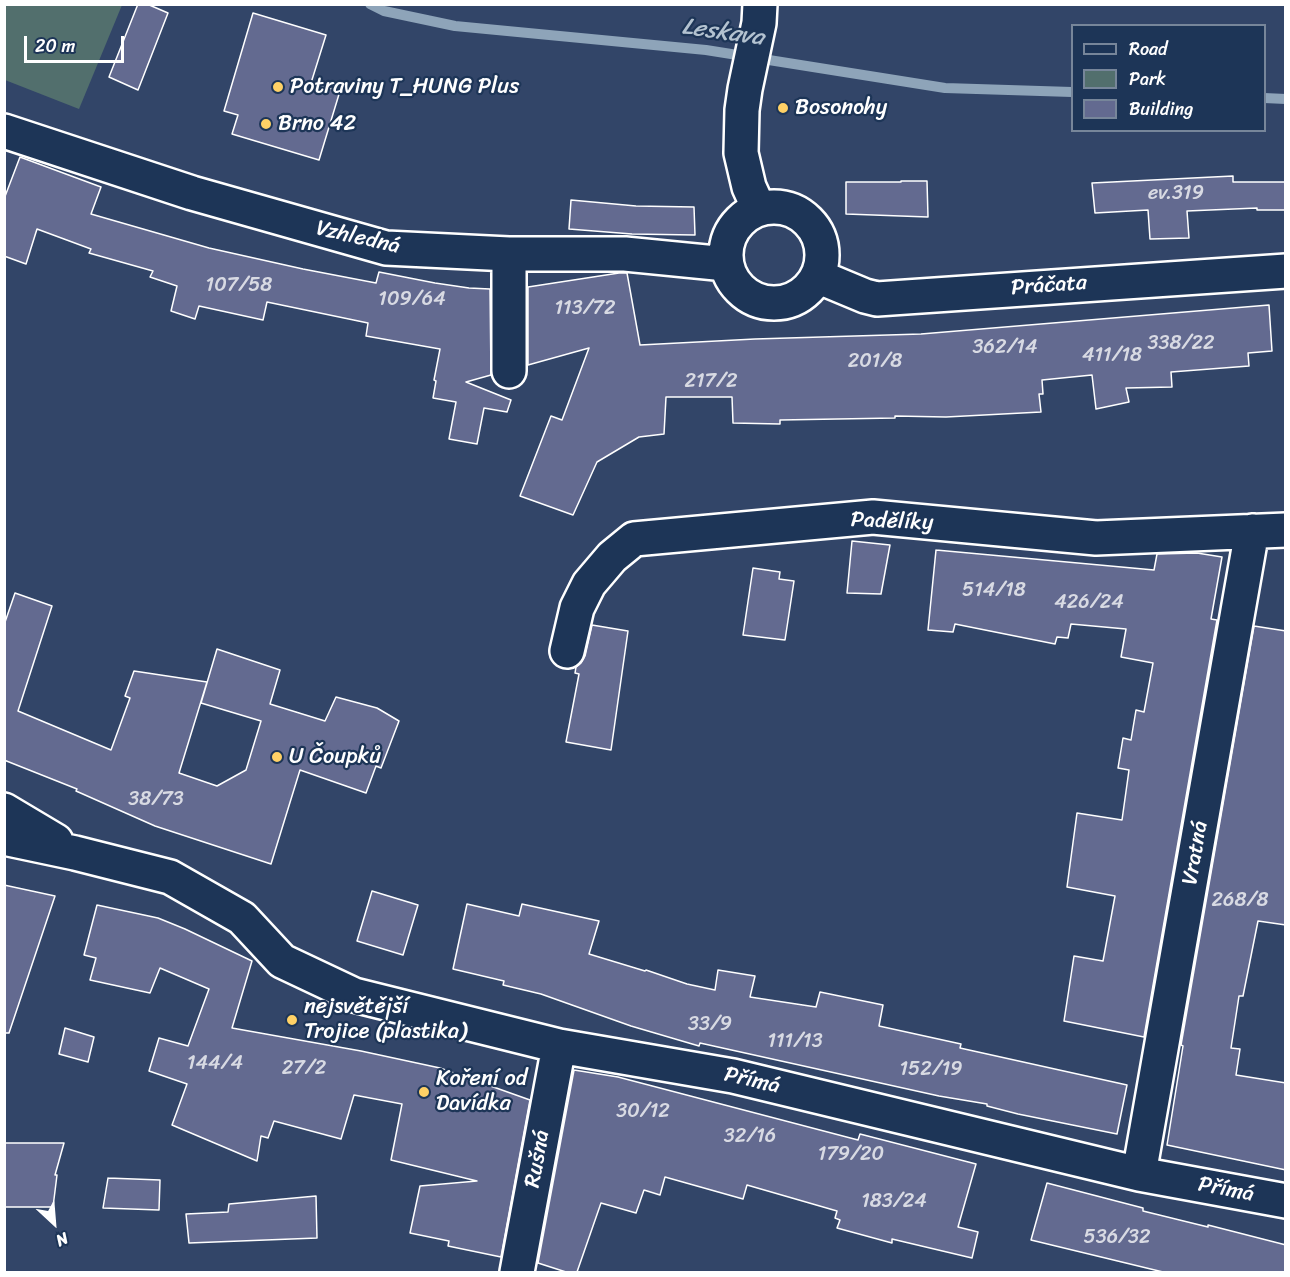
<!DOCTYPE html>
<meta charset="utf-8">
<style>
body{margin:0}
#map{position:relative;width:1290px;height:1277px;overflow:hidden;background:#324568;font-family:Sriracha,sans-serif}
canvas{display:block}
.frame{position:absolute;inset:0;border:6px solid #fff;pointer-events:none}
.legend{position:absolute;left:1071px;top:24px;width:195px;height:108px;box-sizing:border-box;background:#1d3557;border:2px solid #77869a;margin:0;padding:8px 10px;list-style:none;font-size:18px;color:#fff}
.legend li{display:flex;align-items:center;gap:12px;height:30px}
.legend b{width:30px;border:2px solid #77869a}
.north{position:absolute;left:24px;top:1193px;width:60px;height:60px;-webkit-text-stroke:4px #1d3557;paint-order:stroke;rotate:154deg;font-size:16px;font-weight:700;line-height:24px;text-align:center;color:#fff}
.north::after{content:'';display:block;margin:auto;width:21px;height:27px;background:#fff;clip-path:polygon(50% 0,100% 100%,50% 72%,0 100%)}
.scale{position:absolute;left:24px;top:36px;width:100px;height:27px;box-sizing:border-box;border:3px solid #fff;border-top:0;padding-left:8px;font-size:18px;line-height:21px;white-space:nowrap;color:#fff;-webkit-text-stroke:4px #1d3557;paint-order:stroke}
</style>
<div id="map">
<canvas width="1290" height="1277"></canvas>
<div class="frame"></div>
<ul class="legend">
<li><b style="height:8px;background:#1d3557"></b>Road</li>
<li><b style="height:16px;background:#526f6d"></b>Park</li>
<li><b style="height:16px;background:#636a90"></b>Building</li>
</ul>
<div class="north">N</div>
<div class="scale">20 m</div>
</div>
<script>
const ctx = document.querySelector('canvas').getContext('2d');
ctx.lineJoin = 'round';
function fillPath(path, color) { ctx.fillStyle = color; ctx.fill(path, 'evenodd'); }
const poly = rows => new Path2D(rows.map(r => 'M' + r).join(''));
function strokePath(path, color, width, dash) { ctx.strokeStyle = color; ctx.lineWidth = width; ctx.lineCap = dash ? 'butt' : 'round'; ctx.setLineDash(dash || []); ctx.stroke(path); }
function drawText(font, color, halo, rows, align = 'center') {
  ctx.font = font + ' Sriracha,sans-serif'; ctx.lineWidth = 4.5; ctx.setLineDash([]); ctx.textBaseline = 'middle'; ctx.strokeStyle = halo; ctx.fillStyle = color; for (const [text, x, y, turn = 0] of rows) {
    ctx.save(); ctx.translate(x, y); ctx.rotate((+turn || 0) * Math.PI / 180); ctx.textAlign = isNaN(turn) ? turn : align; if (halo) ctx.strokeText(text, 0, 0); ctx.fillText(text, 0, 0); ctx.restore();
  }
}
fillPath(poly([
 [4,5,122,5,79,109,5,80]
]), '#526f6d');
strokePath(poly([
 [370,4,384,11,455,26,706,50,945,88,1072,92],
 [1264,98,1286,99]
]), '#8ea4b9', 10);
const building = poly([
 [138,4,147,4,168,13,138,90,109,77,138,4],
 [253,13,326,35,311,83,340,91,319,160,232,134,238,115,224,111,253,13],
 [20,157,101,187,91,214,209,248,303,269,376,283,379,272,435,283,469,288,490,289,491,375,466,382,511,400,507,412,484,408,477,444,449,439,456,402,433,398,436,381,434,380,440,349,366,336,368,323,267,302,263,320,199,306,195,319,171,311,177,286,150,277,153,271,89,253,91,249,37,229,26,264,4,256,4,199,20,157],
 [1233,176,1233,182,1286,182,1286,210,1257,210,1257,208,1187,211,1189,238,1150,239,1148,210,1095,213,1092,183,1233,176],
 [901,181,927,181,928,217,846,214,846,182,901,182,901,181],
 [571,200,636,206,694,207,695,235,632,234,569,229,571,200],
 [619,273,627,273,640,345,755,339,921,334,1269,305,1272,351,1248,353,1249,366,1171,372,1172,387,1126,388,1129,402,1096,409,1092,375,1042,380,1043,394,1039,394,1041,412,946,417,895,416,895,418,780,420,780,424,733,423,732,397,666,397,664,434,639,437,597,462,573,515,520,496,551,416,562,420,589,348,528,365,528,287,619,273],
 [852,541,890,545,881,594,847,593,852,541],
 [936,550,1154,570,1157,554,1197,553,1222,557,1211,619,1217,620,1144,1037,1064,1021,1074,956,1103,961,1115,896,1067,887,1077,813,1122,820,1129,770,1118,768,1123,738,1131,740,1136,710,1144,712,1153,663,1121,657,1126,629,1071,624,1068,638,1057,637,1055,644,955,624,953,632,928,630,936,550],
 [753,568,780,572,779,579,794,581,785,640,743,635,753,568],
 [15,593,52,606,18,711,111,750,130,698,125,696,134,671,207,682,179,773,217,786,246,770,261,721,201,703,217,649,280,670,270,704,325,721,336,697,377,708,399,721,381,768,376,766,366,793,300,770,271,864,155,826,76,791,77,789,4,760,4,625,15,593],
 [592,625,628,631,611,750,566,742,579,674,575,673,576,667,581,663,585,656,592,625],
 [1254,626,1286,631,1286,925,1258,921,1243,996,1239,996,1231,1048,1240,1049,1236,1075,1286,1083,1286,1170,1167,1145,1183,1046,1181,1045,1254,626],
 [4,885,55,896,9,1033,4,1033,4,885],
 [372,891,418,905,403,955,357,941,372,891],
 [467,904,519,916,522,904,599,921,589,954,645,971,646,970,687,984,715,990,718,970,755,976,750,997,816,1007,820,992,883,1005,879,1026,961,1044,960,1048,1127,1085,1117,1134,1018,1114,987,1106,987,1104,939,1096,700,1043,699,1046,631,1026,541,994,503,985,504,981,453,969,467,904],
 [97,905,158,918,185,929,252,961,232,1028,361,1051,440,1068,530,1100,501,1257,448,1246,449,1241,410,1233,420,1186,477,1181,391,1160,402,1104,354,1095,341,1139,274,1121,268,1138,261,1136,257,1161,172,1125,187,1084,149,1071,159,1038,188,1046,209,989,160,968,150,993,90,980,96,958,84,955,97,905],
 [65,1028,94,1037,88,1062,59,1054,65,1028],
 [574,1070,618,1077,858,1140,860,1134,976,1164,958,1227,978,1232,972,1258,892,1239,892,1243,837,1228,840,1220,835,1218,837,1211,747,1185,743,1199,665,1177,660,1195,644,1190,636,1213,601,1203,577,1272,566,1272,538,1263,574,1070],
 [4,1143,64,1143,55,1175,57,1175,53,1207,4,1207,4,1143],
 [108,1178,160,1180,159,1210,103,1208,108,1178],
 [1047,1183,1143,1208,1143,1211,1208,1227,1208,1225,1286,1245,1286,1272,1163,1272,1031,1240,1047,1183],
 [316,1196,317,1238,189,1243,186,1214,228,1212,229,1204,316,1196]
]);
fillPath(building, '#636a90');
strokePath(building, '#fff', 1.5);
const minor = poly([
 [4,131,192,193,386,248,509,254,625,254,726,264],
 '726 255a48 48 0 1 1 96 0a48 48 0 1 1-96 0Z',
 [759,209,749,187,741,153,742,110,745,89,759,23,760,4],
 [817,276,865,296,877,299,1286,271],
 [509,371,509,254],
 [567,651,577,608,589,584,612,557,634,539,873,517,1096,538,1286,530],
 [4,810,56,841],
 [4,838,75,853,170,877,242,918,282,961,354,995,559,1046,733,1076,1139,1174,1286,1201],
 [1139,1174,1252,531],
 [517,1272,559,1046]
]);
strokePath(minor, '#fff', 38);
strokePath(minor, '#1d3557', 33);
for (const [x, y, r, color] of [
 [278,87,6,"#ffd166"],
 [783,108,6,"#ffd166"],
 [266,124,6,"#ffd166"],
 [277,757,6,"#ffd166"],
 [292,1020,6,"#ffd166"],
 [424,1092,6,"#ffd166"]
]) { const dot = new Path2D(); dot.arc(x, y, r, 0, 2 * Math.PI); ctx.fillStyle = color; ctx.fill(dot); strokePath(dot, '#1d3557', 2); }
drawText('20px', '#d8dae3', null, [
 ["ev.319",1176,194],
 ["107/58",239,286],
 ["109/64",412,300],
 ["113/72",585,309],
 ["338/22",1181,344],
 ["362/14",1005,348],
 ["411/18",1112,356],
 ["201/8",875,362],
 ["217/2",711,382],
 ["514/18",994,591],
 ["426/24",1089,603],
 ["38/73",156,800],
 ["268/8",1240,901],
 ["33/9",710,1025],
 ["111/13",795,1042],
 ["144/4",215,1064],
 ["27/2",304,1069],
 ["152/19",931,1070],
 ["30/12",643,1112],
 ["32/16",750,1137],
 ["179/20",851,1155],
 ["183/24",894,1202],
 ["536/32",1117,1238]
]);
drawText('22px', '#fff', '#1d3557', [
 ["Potraviny T_HUNG Plus",290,87],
 ["Bosonohy",795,108],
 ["Brno 42",278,124],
 ["U Čoupků",289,757],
 ["nejsvětější",304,1007],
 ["Trojice (plastika)",304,1032],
 ["Koření od",436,1079],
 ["Davídka",436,1104]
], 'left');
drawText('22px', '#fff', '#1d3557', [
 ["Vzhledná",358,238,13],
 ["Práčata",1049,286,-4],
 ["Padělíky",892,522,2],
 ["Vratná",1196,853,-80],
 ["Přímá",752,1081,13],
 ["Rušná",538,1159,-80],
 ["Přímá",1226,1190,11]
]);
drawText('italic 24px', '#b3c2d0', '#1d3557', [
 ["Leskava",723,33,8]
]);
</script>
